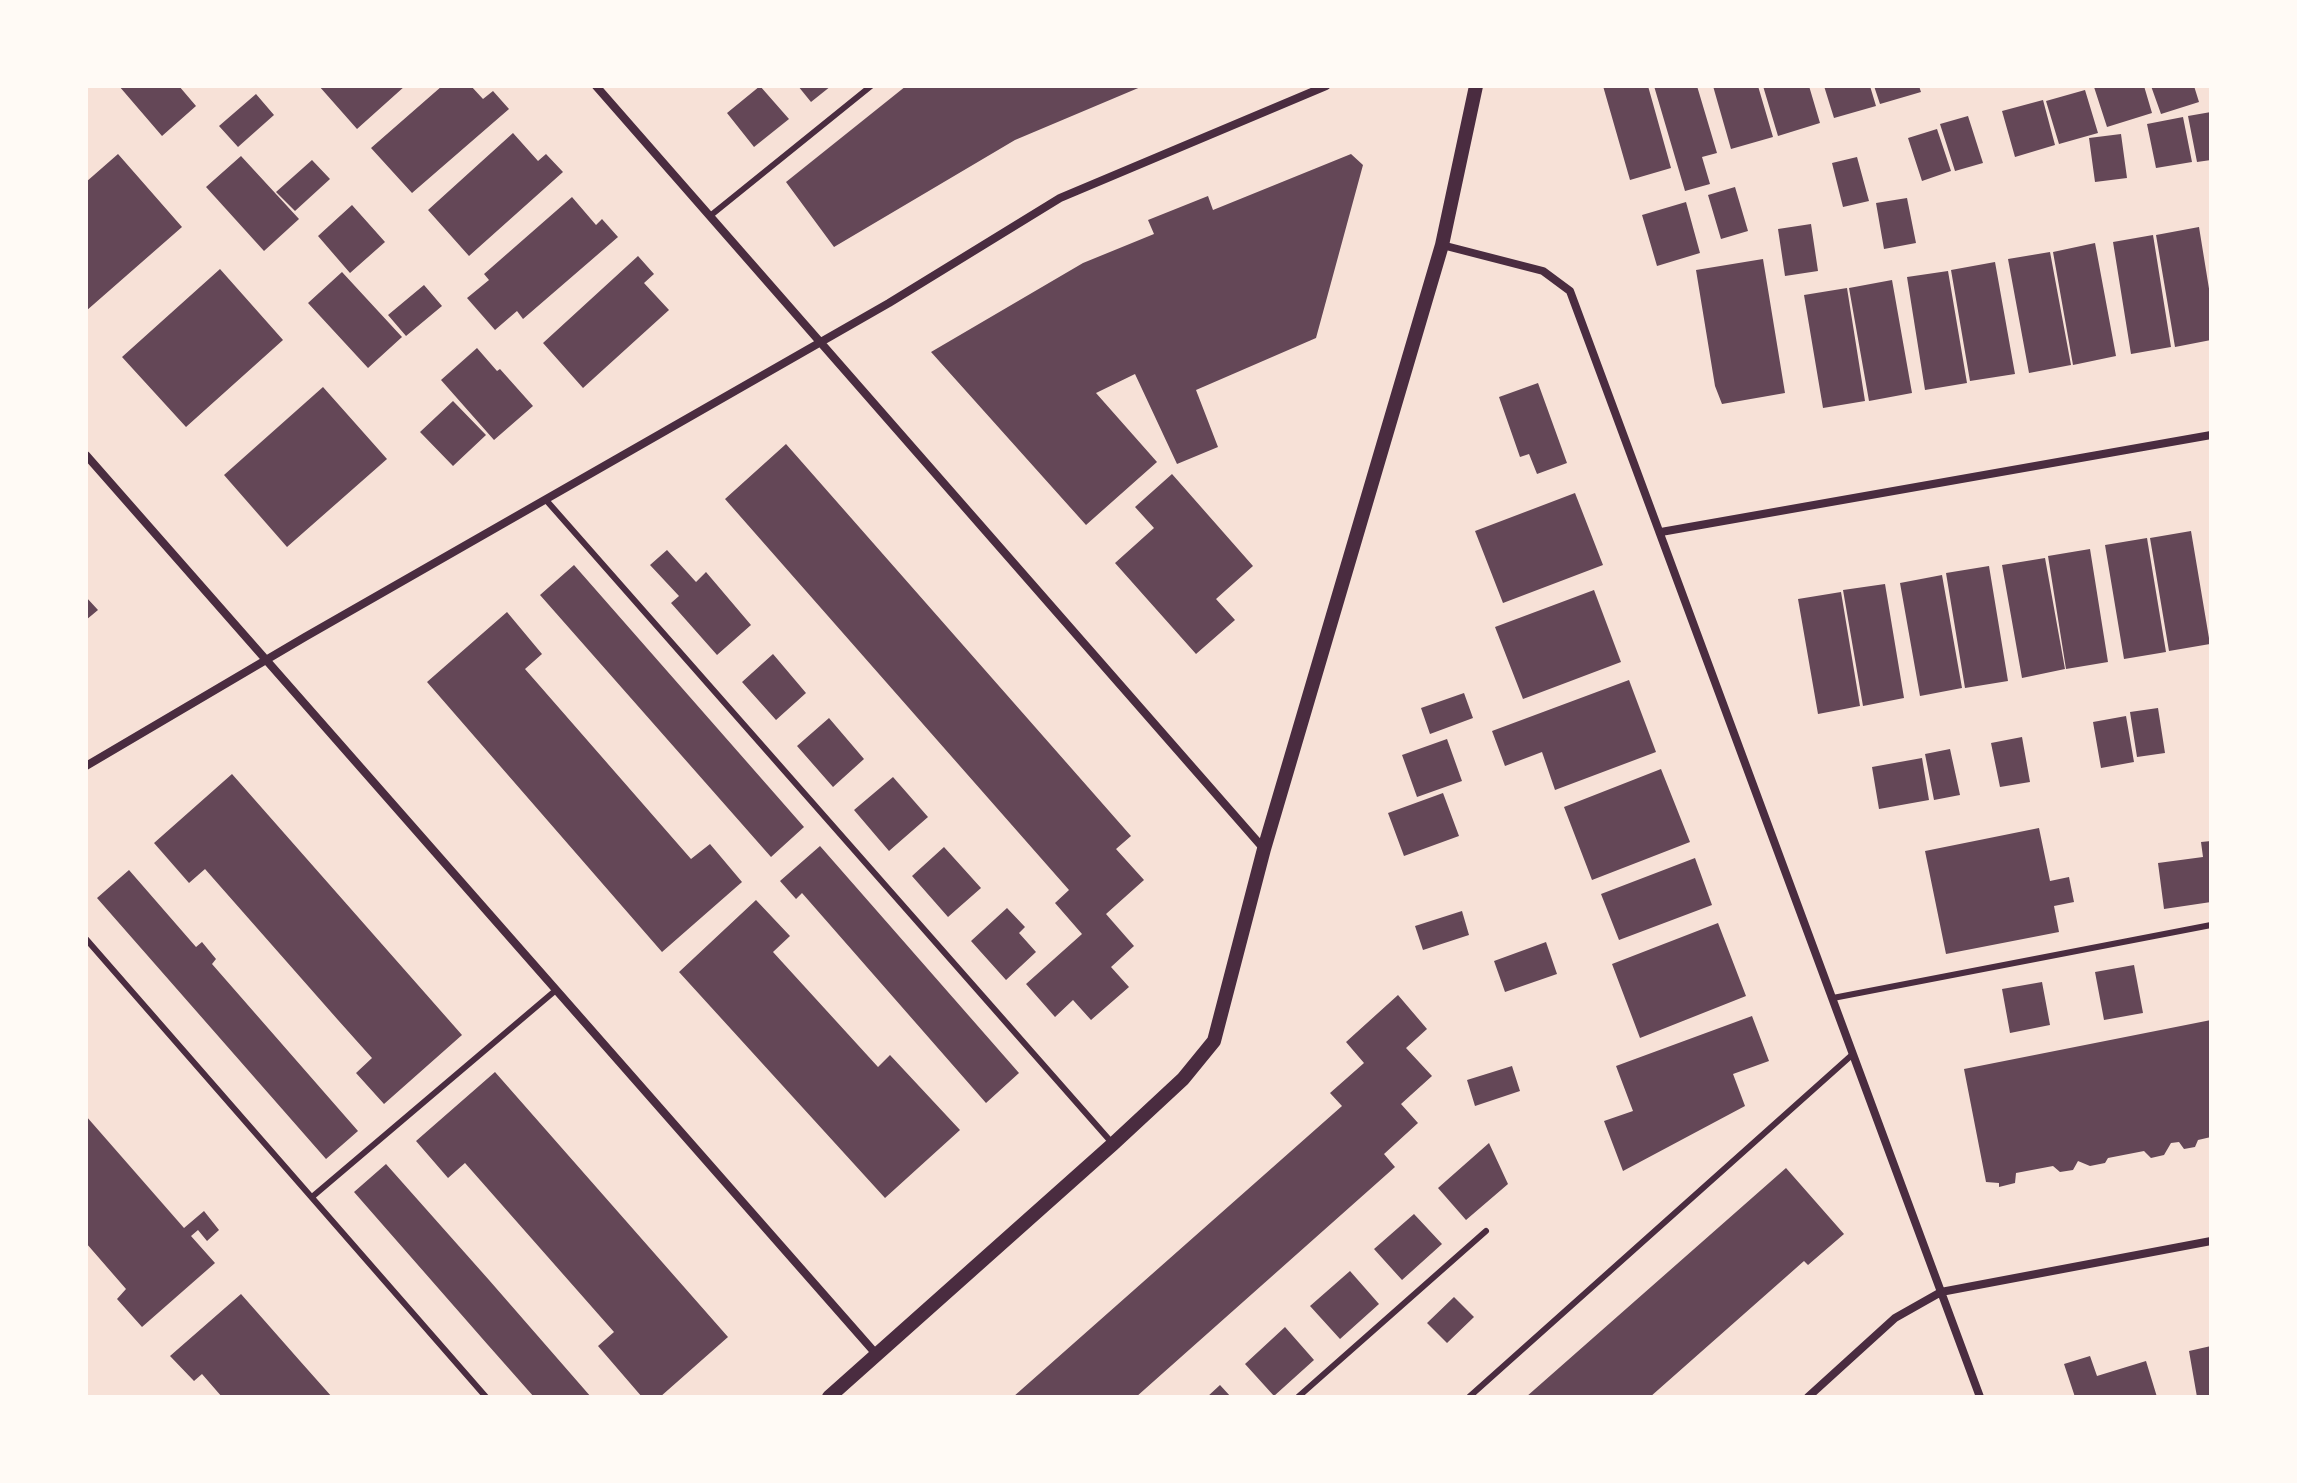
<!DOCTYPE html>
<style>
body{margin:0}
#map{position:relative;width:2297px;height:1483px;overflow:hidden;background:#f7e1d7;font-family:"PT Sans Narrow",sans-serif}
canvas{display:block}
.frame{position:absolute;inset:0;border:88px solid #fffaf5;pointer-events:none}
</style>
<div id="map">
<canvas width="2297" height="1483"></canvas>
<div class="frame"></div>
</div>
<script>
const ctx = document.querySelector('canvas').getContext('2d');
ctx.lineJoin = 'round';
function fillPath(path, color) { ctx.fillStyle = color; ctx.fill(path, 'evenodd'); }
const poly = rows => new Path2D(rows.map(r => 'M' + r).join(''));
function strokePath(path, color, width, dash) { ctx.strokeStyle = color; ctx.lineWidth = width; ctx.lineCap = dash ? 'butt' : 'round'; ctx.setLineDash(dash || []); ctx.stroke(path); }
fillPath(poly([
 [119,86,179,86,196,106,162,136],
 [319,86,405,86,357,129],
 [442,86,471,86,483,99,493,91,509,109,412,193,371,148],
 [760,86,789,119,754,147,727,113],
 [798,86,831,86,811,102],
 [906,86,1143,86,1015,140,834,247,786,182],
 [1603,86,1648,86,1671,168,1630,180],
 [1654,86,1697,86,1717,153,1702,157,1710,184,1685,191],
 [1713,86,1758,86,1773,137,1731,149],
 [1763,86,1809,86,1820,123,1778,136],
 [1824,86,1870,86,1876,106,1834,118],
 [1874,86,1919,86,1921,92,1880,104],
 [2144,86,2152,113,2107,127,2094,87],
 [2151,86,2194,86,2199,102,2161,114],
 [2085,90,2098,133,2059,144,2046,101],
 [256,94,274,115,238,147,219,126],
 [2043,100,2055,145,2015,157,2002,111],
 [2211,112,2211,160,2197,162,2188,116],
 [1968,116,1983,163,1955,171,1940,124],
 [2183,117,2192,162,2156,168,2147,124],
 [1937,129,1951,171,1922,181,1908,138],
 [513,133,538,161,546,154,563,172,469,256,428,210],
 [2121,134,2127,178,2095,182,2089,138],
 [118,154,182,227,86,311,86,182],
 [1351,154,1363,165,1316,338,1196,390,1218,447,1177,464,1135,374,1096,393,1157,462,1086,525,931,352,1083,263,1154,234,1148,220,1208,196,1213,210],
 [241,156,299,219,264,251,206,187],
 [1857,157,1869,201,1843,207,1832,163],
 [312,160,330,179,295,211,276,192],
 [1735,187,1748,231,1721,239,1708,195],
 [572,197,596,225,602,219,618,237,523,319,517,311,495,330,467,298,489,280,484,274],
 [1907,198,1916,243,1884,249,1876,203],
 [1686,202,1700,253,1657,266,1642,215],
 [352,205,385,242,350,273,318,236],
 [1811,224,1818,271,1785,276,1778,229],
 [2199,227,2211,301,2211,340,2175,347,2156,235],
 [2153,235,2171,347,2131,354,2113,242],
 [2095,243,2116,356,2073,365,2053,252],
 [2050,252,2071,365,2029,373,2008,259],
 [638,256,654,274,644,283,669,310,583,388,543,343],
 [1763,259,1785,393,1722,404,1715,386,1696,270],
 [1995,262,2015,374,1970,381,1951,270],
 [220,269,283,340,186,427,122,357],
 [1948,271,1967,383,1925,390,1907,277],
 [342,272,402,337,368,368,308,303],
 [1892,280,1912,393,1869,401,1849,288],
 [424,285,442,306,406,336,388,315],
 [1847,288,1865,401,1823,408,1804,295],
 [477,348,497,371,500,369,533,406,494,440,441,380],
 [1538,383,1567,463,1537,474,1529,454,1520,457,1499,397],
 [323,387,387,459,287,547,224,475],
 [453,401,486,435,453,466,420,432],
 [786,444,1131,836,1116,849,1144,880,1106,914,1134,946,1111,967,1129,987,1091,1020,1073,1000,1055,1017,1026,984,1082,934,1055,903,1069,890,725,499],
 [1172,474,1253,566,1216,599,1235,620,1196,654,1115,563,1154,528,1135,507],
 [1575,493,1603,565,1503,603,1475,531],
 [2191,531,2210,644,2169,651,2150,538],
 [2147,538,2166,652,2124,659,2105,545],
 [2090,549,2108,662,2066,669,2048,556],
 [667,550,696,582,706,572,751,625,717,655,671,603,679,596,650,565],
 [2045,558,2065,669,2022,678,2002,565],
 [574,565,804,827,771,857,540,595],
 [1989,566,2008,681,1965,688,1946,573],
 [1942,575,1962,688,1920,696,1900,583],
 [1885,584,1904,698,1863,706,1843,590],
 [1594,590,1621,662,1523,699,1495,627],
 [1841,592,1860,706,1818,714,1798,599],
 [86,597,98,610,86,620],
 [507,612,542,654,525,669,691,859,710,844,742,882,662,952,427,682],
 [773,654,806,693,776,720,742,682],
 [1629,680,1656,752,1555,790,1542,752,1505,766,1492,731],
 [1464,693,1473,718,1430,734,1421,708],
 [2158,708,2165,753,2137,757,2130,712],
 [2126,716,2134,762,2101,768,2093,722],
 [829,718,864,759,833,787,797,746],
 [2022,737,2030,782,2000,787,1991,743],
 [1447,739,1462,781,1417,797,1402,755],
 [1950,749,1960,795,1934,800,1925,754],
 [1922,758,1929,800,1879,809,1872,767],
 [1661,769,1690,842,1592,880,1564,807],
 [232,774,462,1035,384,1104,356,1073,372,1058,338,1020,205,869,189,883,154,843],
 [893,777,928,817,889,851,854,810],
 [1443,793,1459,836,1404,856,1388,813],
 [2039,828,2050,881,2069,877,2074,902,2054,906,2059,932,1946,954,1925,851],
 [2211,841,2211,902,2164,909,2158,863,2203,857,2201,842],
 [820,846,1019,1073,986,1103,802,893,796,899,780,881],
 [944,847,981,888,948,917,912,876],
 [1695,858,1712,905,1619,940,1601,894],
 [129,870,196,947,202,942,216,959,212,964,358,1131,326,1159,97,898],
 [756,900,790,936,773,952,878,1067,890,1055,960,1130,885,1198,679,972],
 [1007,908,1025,927,1019,933,1036,952,1006,980,971,941],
 [1462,911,1469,935,1423,950,1415,926],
 [1718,923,1746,996,1640,1038,1612,964],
 [1546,942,1557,974,1505,992,1494,961],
 [2134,965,2143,1013,2104,1020,2095,972],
 [2042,982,2050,1025,2010,1033,2002,989],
 [1398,995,1427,1029,1406,1048,1432,1076,1401,1104,1418,1123,1384,1154,1395,1167,1136,1397,1013,1397,1342,1106,1330,1093,1364,1063,1346,1042],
 [1752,1016,1769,1061,1733,1074,1745,1106,1623,1171,1604,1121,1633,1111,1616,1066],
 [2211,1020,2211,1137,2198,1140,2195,1147,2184,1149,2179,1142,2171,1143,2164,1155,2151,1158,2144,1151,2108,1158,2105,1163,2090,1166,2078,1161,2073,1170,2060,1172,2053,1166,2016,1173,2015,1183,1999,1187,1999,1183,1986,1182,1964,1069],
 [1512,1066,1520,1091,1475,1106,1467,1080],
 [495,1072,728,1337,660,1397,642,1397,598,1346,614,1332,465,1163,448,1178,416,1141],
 [86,1116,184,1228,204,1211,219,1230,207,1241,198,1230,191,1236,215,1263,142,1327,117,1299,126,1289,86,1243],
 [1489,1143,1508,1184,1466,1220,1438,1188],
 [386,1164,489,1280,591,1397,534,1397,488,1345,354,1192],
 [1786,1168,1844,1234,1808,1265,1804,1261,1650,1397,1526,1397],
 [1414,1214,1442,1244,1402,1280,1374,1249],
 [1350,1271,1379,1304,1340,1339,1310,1306],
 [241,1294,300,1361,332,1397,222,1397,202,1374,194,1381,170,1356],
 [1454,1297,1474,1317,1447,1343,1427,1323],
 [1285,1327,1314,1360,1274,1396,1245,1364],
 [2211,1346,2211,1397,2197,1397,2189,1351],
 [2090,1356,2097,1376,2146,1361,2157,1397,2075,1397,2064,1364],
 [1220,1385,1231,1397,1207,1397]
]), '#644757');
strokePath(poly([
 [710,216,871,86],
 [546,500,1113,1144],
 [86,939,486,1397],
 [1833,998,2211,925],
 [312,1197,556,990],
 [1298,1397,1486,1231],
 [1469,1397,1853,1054]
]), '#4a2c40', 6);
strokePath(poly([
 [596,86,1264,849],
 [1442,245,1543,271,1570,291,1980,1397],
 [86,455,877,1355],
 [1661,532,2211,435],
 [86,766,305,637,889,303,1060,198,1326,86],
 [1808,1397,1895,1318,1941,1292,2211,1241]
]), '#4a2c40', 8);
strokePath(poly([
 [829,1397,1113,1144,1183,1079,1214,1041,1264,849,1442,245,1476,86]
]), '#4a2c40', 14);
</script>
